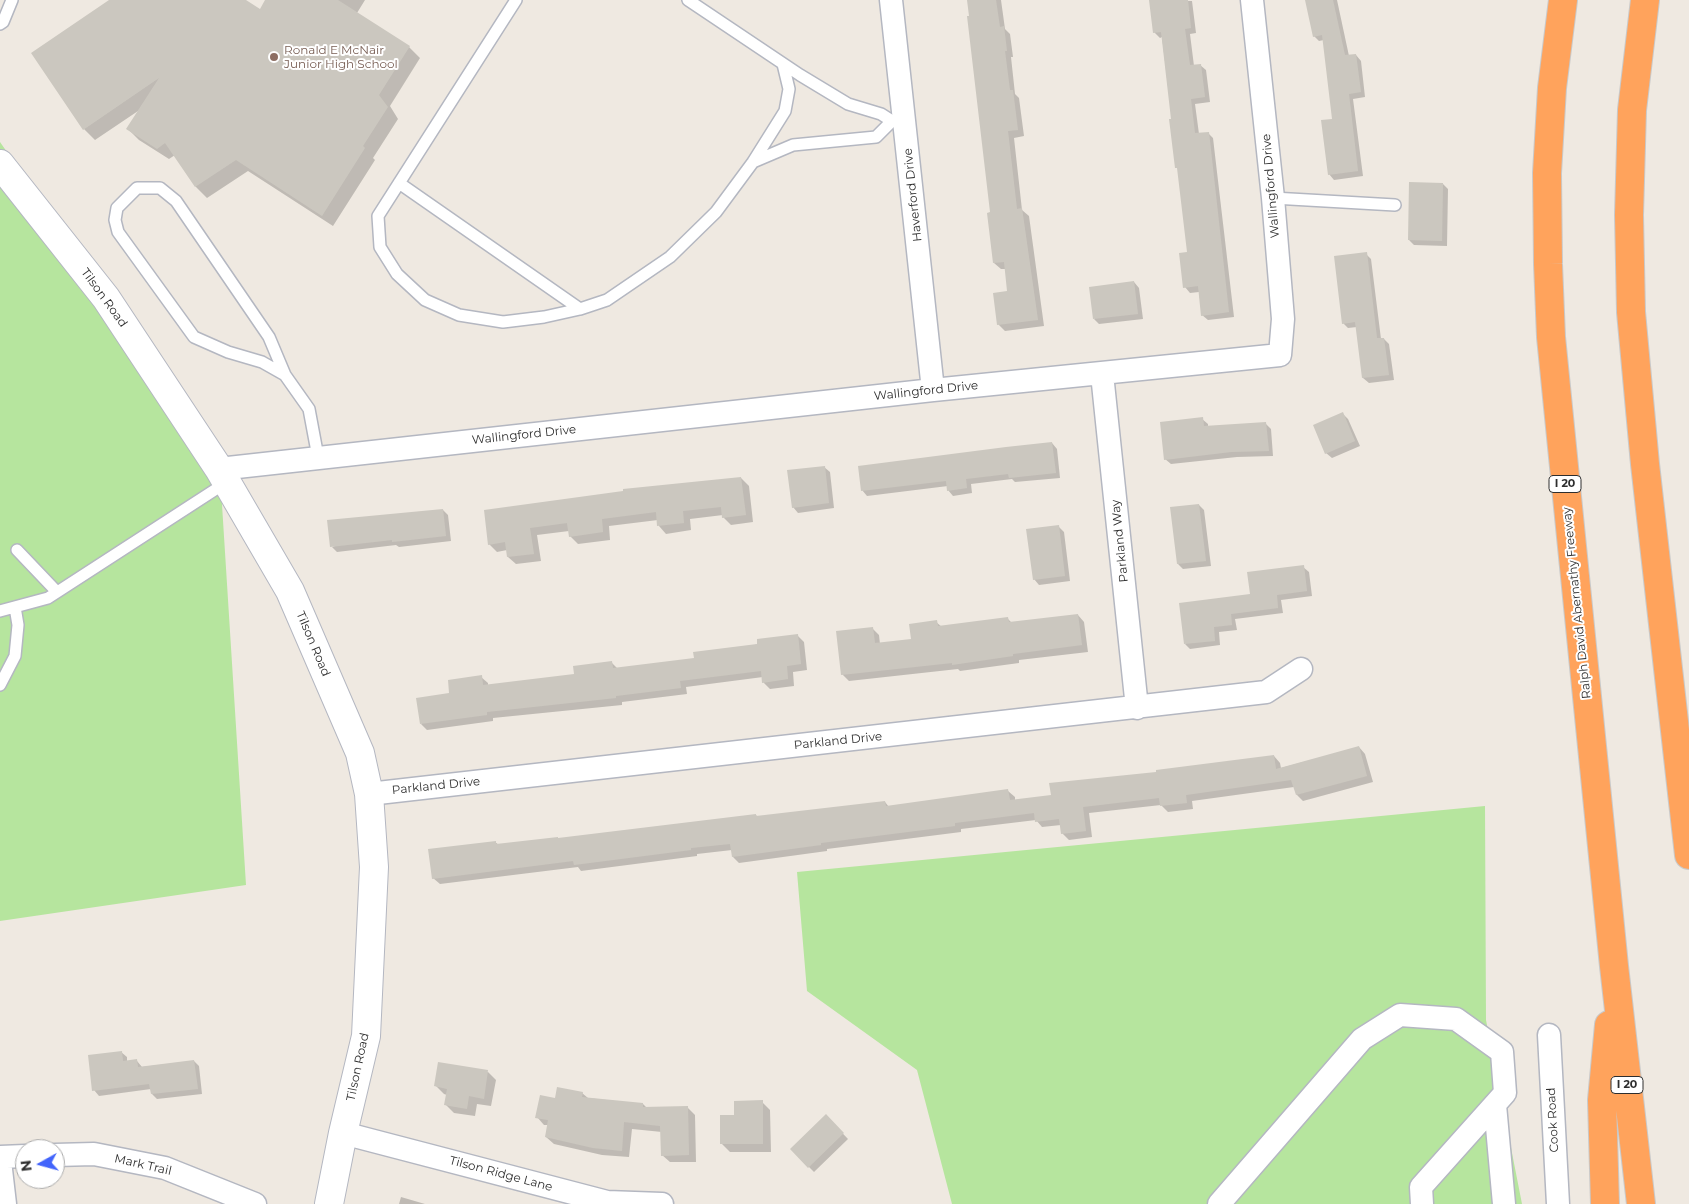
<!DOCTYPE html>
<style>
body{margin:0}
#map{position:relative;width:1689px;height:1204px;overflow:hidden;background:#efe9e1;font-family:Montserrat,sans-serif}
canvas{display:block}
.north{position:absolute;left:15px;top:1139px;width:50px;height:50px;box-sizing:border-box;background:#fff;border:1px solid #ababab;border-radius:50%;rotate:263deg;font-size:14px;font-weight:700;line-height:20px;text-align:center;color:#2e2e2e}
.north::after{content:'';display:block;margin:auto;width:18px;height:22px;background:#4264fb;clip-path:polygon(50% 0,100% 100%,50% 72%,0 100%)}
</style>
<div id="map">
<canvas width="1689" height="1204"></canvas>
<div class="north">N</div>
</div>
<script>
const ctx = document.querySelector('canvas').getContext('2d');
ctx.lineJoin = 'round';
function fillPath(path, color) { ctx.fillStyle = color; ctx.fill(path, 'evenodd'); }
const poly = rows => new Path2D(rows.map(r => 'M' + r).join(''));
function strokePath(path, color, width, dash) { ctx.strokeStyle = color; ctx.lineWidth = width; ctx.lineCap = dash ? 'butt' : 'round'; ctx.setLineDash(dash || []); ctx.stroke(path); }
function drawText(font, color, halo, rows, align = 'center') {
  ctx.font = font + ' Montserrat,sans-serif'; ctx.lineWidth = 4; ctx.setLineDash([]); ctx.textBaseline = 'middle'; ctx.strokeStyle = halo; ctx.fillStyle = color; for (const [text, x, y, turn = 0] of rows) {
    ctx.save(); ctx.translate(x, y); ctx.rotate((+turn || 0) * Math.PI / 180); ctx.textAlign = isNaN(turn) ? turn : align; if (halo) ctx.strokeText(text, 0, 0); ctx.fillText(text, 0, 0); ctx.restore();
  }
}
fillPath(poly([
 [0,142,141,344,220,473,246,885,0,921],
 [1485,806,1486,1020,1522,1204,952,1204,917,1070,807,991,797,872]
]), '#b6e59e');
fillPath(poly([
 [111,0,244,0,260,10,267,0,365,0,357,13,409,47,420,58,390,106,398,119,373,158,375,160,333,226,248,171,207,198,196,187,175,155,169,159,139,140,128,129,141,109,95,140,84,129],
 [968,0,1001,0,1005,29,1010,34,1013,57,1011,57,1015,94,1019,98,1024,136,1014,138,1022,210,1029,216,1044,326,1005,331,998,324,1008,292,1006,269,1001,269,994,263,991,213],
 [1150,0,1192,1,1196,33,1190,34,1194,66,1200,65,1206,70,1210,102,1195,104,1199,134,1208,133,1213,138,1234,317,1208,320,1202,315,1199,292,1190,293,1185,287,1188,253,1162,37,1160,38,1154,32],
 [1306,0,1337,0,1349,56,1356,55,1361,61,1365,97,1353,99,1363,176,1334,180,1329,174,1334,120,1324,40,1319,41,1314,36],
 [1443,184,1448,189,1447,246,1414,245,1409,240],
 [1366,254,1371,259,1381,339,1384,339,1389,344,1394,380,1369,383,1363,378,1357,327,1348,328,1343,323],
 [1134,282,1139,288,1143,319,1099,324,1094,319],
 [1343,414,1348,419,1360,446,1332,458,1326,453],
 [1202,419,1208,424,1208,427,1265,423,1271,429,1273,456,1237,457,1171,464,1165,459],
 [1052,443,1057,449,1060,478,1015,482,1012,479,971,484,972,493,953,496,948,490,948,486,867,496,862,490],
 [824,467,830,472,834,508,798,513,793,507],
 [741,478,749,486,753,522,731,525,723,517,723,515,690,519,691,530,666,534,659,526,658,520,609,526,610,540,578,544,570,536,569,531,537,535,541,561,516,564,508,557,507,550,497,552,489,544,485,511],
 [1199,505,1204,510,1211,566,1183,569,1178,564],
 [443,510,448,515,451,541,399,547,396,545,337,552,332,547],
 [1058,526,1064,532,1070,581,1039,585,1034,579],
 [1303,567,1309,572,1312,596,1281,600,1283,613,1235,619,1237,630,1219,632,1220,645,1190,649,1185,644,1251,595],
 [1078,615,1084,622,1088,652,1019,660,1019,663,960,671,958,669,849,681,842,674,872,628,879,635,880,644,912,640,936,622,942,627,1007,618,1012,623],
 [797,635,804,642,807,670,793,672,794,686,770,689,763,682,763,677,686,687,687,694,622,702,622,705,493,718,493,721,427,730,421,724,451,694,481,677,488,683,488,686,575,675,611,662,618,669,695,659],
 [1359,747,1365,754,1373,782,1303,801,1297,795,1294,787,1192,801,1193,809,1168,812,1161,805,1089,813,1092,837,1069,840,1062,833,1061,825,1042,827,1036,820,961,829,961,832,827,849,827,851,739,863,733,857,732,850,697,854,697,856,581,871,578,867,440,884,433,878,495,842,499,845,559,839,756,815,758,817,885,802,889,807,1008,791,1015,797,1015,800,1052,796,1157,773,1274,756,1280,763,1281,768],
 [121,1052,127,1057,127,1062,137,1061,142,1067,194,1061,199,1066,202,1094,157,1099,152,1094,151,1089,99,1096,94,1090],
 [488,1072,496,1080,491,1106,477,1104,475,1116,454,1113,446,1105,447,1095,444,1094,436,1086],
 [582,1093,588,1098,643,1104,647,1108,687,1107,695,1115,696,1162,670,1162,662,1155,662,1132,632,1129,629,1157,602,1155,554,1144,546,1137,548,1125,544,1125,537,1117,556,1100],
 [762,1102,770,1110,771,1152,730,1152,722,1144,736,1116],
 [826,1116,848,1139,814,1172,791,1149],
 [401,1197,425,1204,399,1204]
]), '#0003');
fillPath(poly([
 [109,0,246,0,260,9,265,0,338,0,410,46,379,95,388,107,363,146,365,148,322,216,236,160,195,187,165,143,157,149,126,129,159,78,83,130,31,53],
 [967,0,996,0,1000,27,1004,26,1007,51,1005,51,1010,90,1013,90,1018,130,1008,131,1017,209,1022,208,1038,320,997,325,993,293,1007,291,1004,262,993,263,987,213,990,212,967,16,969,16],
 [1149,0,1188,0,1191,28,1185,29,1190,65,1201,64,1205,97,1191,99,1195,133,1209,132,1229,312,1201,316,1198,286,1183,288,1179,253,1187,252,1177,168,1175,168,1169,119,1171,119,1161,32,1153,33],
 [1305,0,1333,0,1345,55,1356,54,1361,92,1349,94,1358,171,1328,175,1321,120,1332,119,1322,35,1313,37],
 [1409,182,1443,183,1442,241,1408,240],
 [1367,252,1377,338,1384,338,1389,375,1362,378,1355,322,1342,324,1334,256],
 [1134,281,1138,314,1093,319,1089,287],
 [1343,412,1355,441,1325,454,1313,425],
 [1203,417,1204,426,1266,422,1269,451,1231,452,1164,460,1160,422],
 [1052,442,1056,473,1009,478,1008,474,966,479,967,488,947,491,946,481,861,491,858,466,1006,447],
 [825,466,829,503,792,508,787,470],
 [741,477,746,515,722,518,721,507,683,511,684,523,657,526,656,512,602,519,603,532,569,537,567,523,530,528,534,554,507,557,505,542,488,545,484,510,623,491,623,489],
 [1199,504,1206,561,1177,564,1170,507],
 [443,509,446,536,392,542,392,540,330,547,327,520],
 [1059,525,1065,576,1033,580,1026,529],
 [1304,565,1307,591,1277,595,1278,608,1231,614,1232,625,1214,627,1215,641,1184,644,1179,603,1250,594,1247,572],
 [1078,614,1082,645,1013,654,1013,656,952,665,952,663,841,675,836,631,873,627,875,643,911,639,909,624,937,620,938,626,1008,617,1009,622],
 [798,634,801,664,787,666,788,679,762,683,761,671,680,681,681,688,616,696,616,698,487,712,487,715,420,724,416,698,449,693,448,680,482,675,483,685,574,674,573,666,612,661,613,668,694,658,693,652,757,644,757,639],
 [1359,746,1367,776,1296,795,1291,780,1186,795,1187,803,1160,806,1159,798,1083,807,1086,831,1061,834,1059,819,1035,822,1034,813,955,823,955,826,821,843,821,845,732,857,730,844,691,848,691,850,574,865,573,861,432,879,428,849,496,841,496,844,558,837,558,838,756,814,756,816,885,801,886,806,1008,789,1010,800,1051,795,1049,783,1156,772,1156,770,1274,755,1276,769],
 [122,1051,123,1061,137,1059,138,1067,194,1060,198,1089,151,1094,149,1084,92,1091,88,1055],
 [438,1062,488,1070,484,1099,469,1096,467,1109,444,1105,447,1089,434,1086],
 [557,1087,583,1092,582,1097,643,1103,643,1107,688,1106,689,1155,661,1156,660,1126,624,1122,622,1151,593,1148,545,1137,548,1120,535,1118,540,1095,555,1098],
 [763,1100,763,1144,720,1144,720,1115,734,1115,734,1101],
 [826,1114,844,1133,808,1168,790,1149]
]), '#cbc7bf');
const service = poly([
 [516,0,378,216,380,247,397,274,425,300,459,315,503,322,544,317,580,309,607,300,670,257,716,212,753,162,785,111,789,89,783,64],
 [688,0,800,75,848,104,881,114,892,121],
 [0,24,3,22,12,0],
 [753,162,793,145,876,137,892,121,898,120],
 [399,183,580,309],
 [1273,198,1395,205],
 [285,375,262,362,228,352,194,337,118,232,115,220,117,208,137,188,160,188,176,201,269,337,285,375,309,409,318,457],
 [17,550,57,592],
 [0,611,48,598,227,482],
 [0,685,15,656,18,625,15,607]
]);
const minor = poly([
 [891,0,933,390],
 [1102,374,1137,708],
 [219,469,933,390,1280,355,1283,319,1273,198,1252,0],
 [369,794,1266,692,1301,669],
 [1549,1035,1558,1204],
 [1495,1105,1504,1204],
 [343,1133,607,1202,662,1204],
 [55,1155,94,1154,165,1168,255,1204],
 [0,1157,25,1156],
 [0,1161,5,1204],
 [1219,1204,1362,1039,1400,1015,1456,1019,1502,1052,1505,1093,1421,1187,1422,1204]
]);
const tertiary = poly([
 [0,164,106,298,219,469,290,591,360,753,369,794,374,867,366,1036,343,1133,329,1204]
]);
const motorway = poly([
 [1563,0,1552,88,1547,173,1548,264,1551,337,1614,966,1641,1204],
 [1645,0,1632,110,1629,215,1631,312,1645,464,1689,855],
 [1605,1204,1602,1100,1609,1025]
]);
strokePath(service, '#b4b7c1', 14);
strokePath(minor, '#b4b7c1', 25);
strokePath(tertiary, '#b4b7c1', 30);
strokePath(motorway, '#c9c9c9', 30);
strokePath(service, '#fff', 11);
strokePath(minor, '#fff', 22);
strokePath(tertiary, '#fff', 28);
strokePath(motorway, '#ffa35c', 28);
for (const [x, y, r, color] of [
 [274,57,5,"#8d6e63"]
]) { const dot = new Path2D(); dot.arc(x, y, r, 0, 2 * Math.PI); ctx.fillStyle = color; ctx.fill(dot); strokePath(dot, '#fff', 2); }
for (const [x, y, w] of [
 [1565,484,32],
 [1627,1085,32]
]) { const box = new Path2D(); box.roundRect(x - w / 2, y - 8.5, w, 17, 4); ctx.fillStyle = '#fff'; ctx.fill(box); strokePath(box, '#2e2e2e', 1); }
drawText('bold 11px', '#2e2e2e', null, [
 ["I 20",1565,484],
 ["I 20",1627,1085]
]);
drawText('12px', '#785e54', '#fff', [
 ["Ronald E McNair",284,50],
 ["Junior High School",284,64]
], 'left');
drawText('12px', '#2e2e2e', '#fff', [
 ["Wallingford Drive",1271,186,-95],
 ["Haverford Drive",913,195,-96],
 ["Tilson Road",104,298,54],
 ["Wallingford Drive",926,391,-6],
 ["Wallingford Drive",524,435,-6],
 ["Parkland Way",1120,541,-96],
 ["Ralph David Abernathy Freeway",1577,603,-96],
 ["Tilson Road",313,644,67],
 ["Parkland Drive",838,741,-6],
 ["Parkland Drive",436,786,-6],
 ["Tilson Road",358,1067,-78],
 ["Cook Road",1553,1120,-93],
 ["Mark Trail",143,1165,13],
 ["Tilson Ridge Lane",501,1174,15]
]);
</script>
